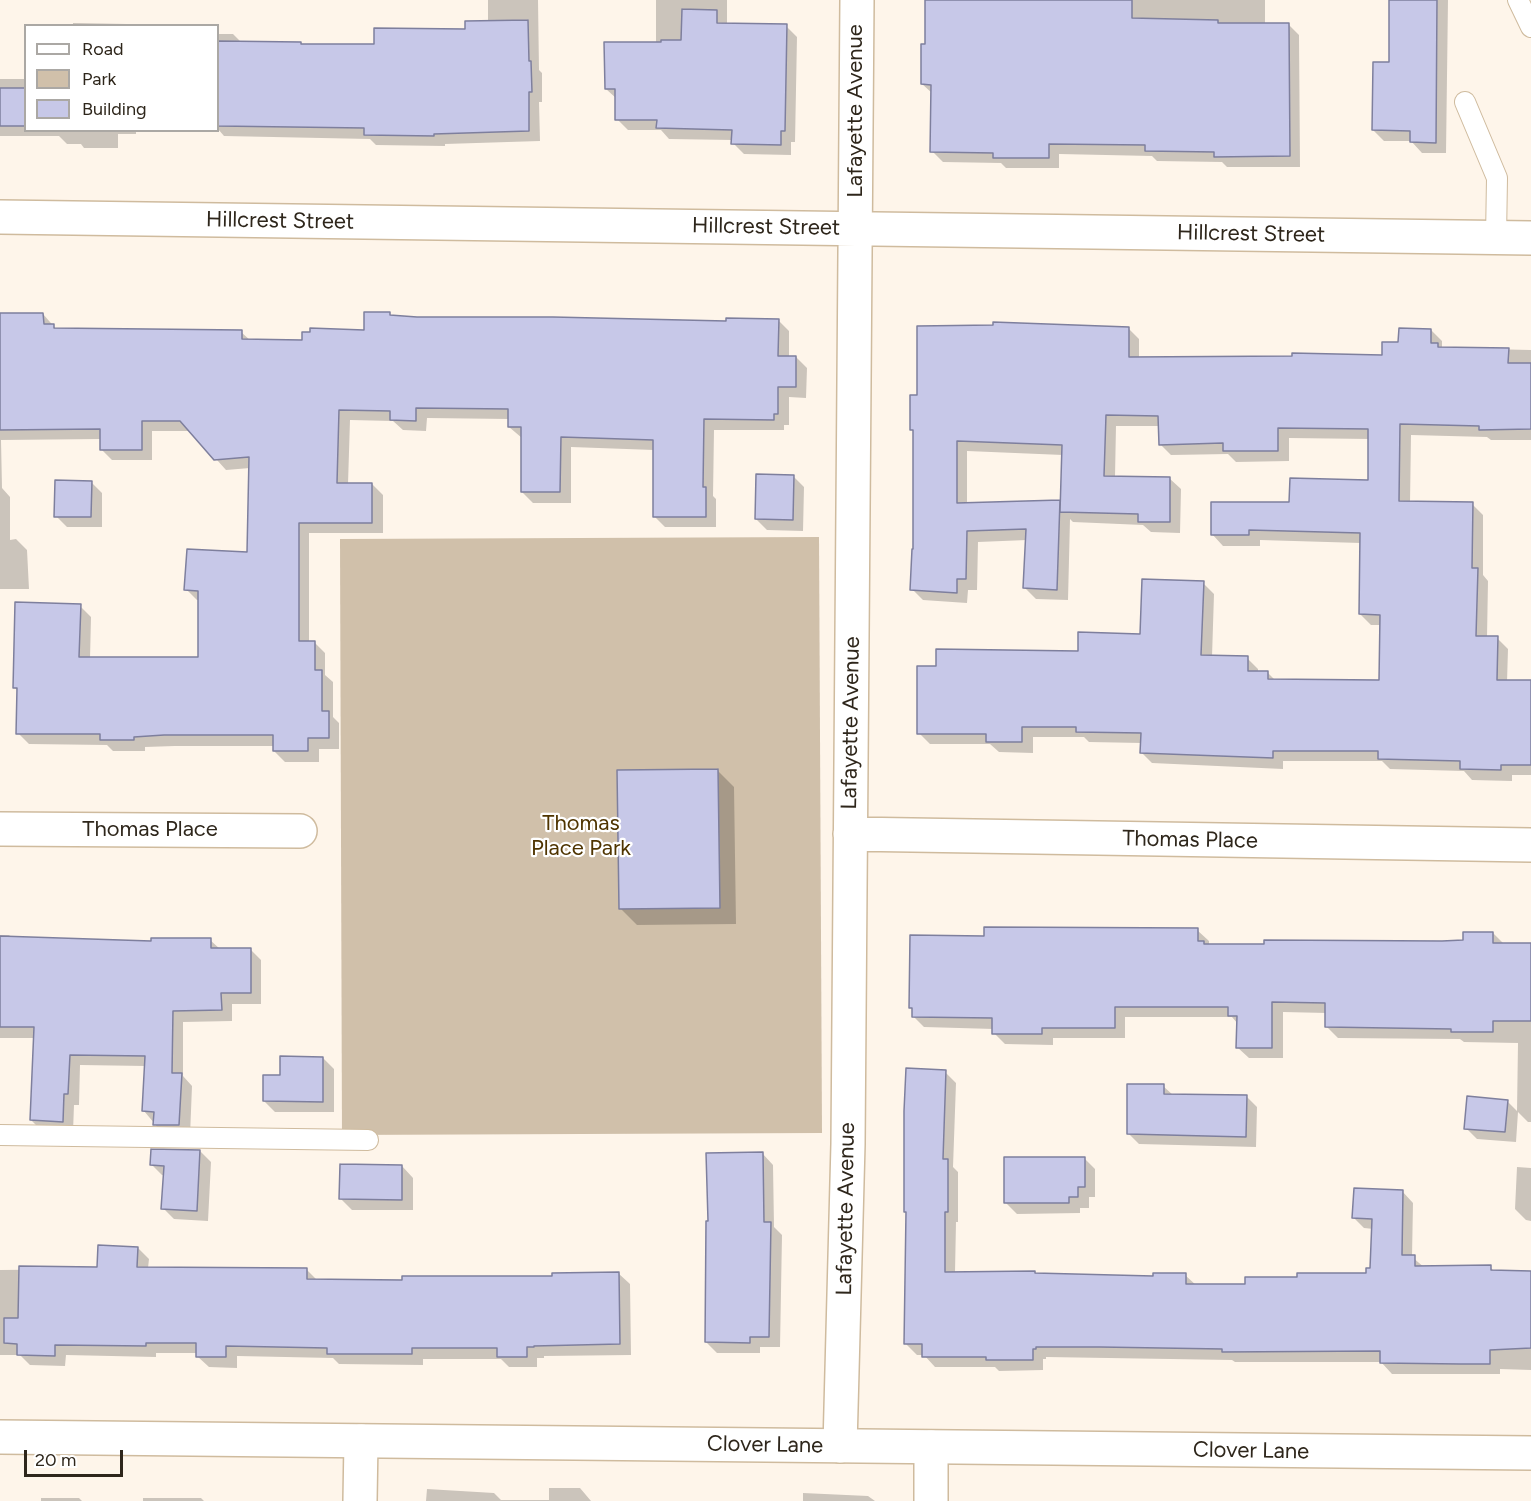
<!DOCTYPE html>
<style>
body{margin:0}
#map{position:relative;width:1531px;height:1501px;overflow:hidden;background:#fef5ea;font-family:Figtree,sans-serif}
canvas{display:block}
.legend{position:absolute;left:24px;top:24px;width:195px;height:108px;box-sizing:border-box;background:#fff;border:2px solid #aba8a4;margin:0;padding:8px 10px;list-style:none;font-size:18px;color:#2e261b}
.legend li{display:flex;align-items:center;gap:12px;height:30px}
.legend b{width:30px;border:2px solid #aba8a4}
.scale{position:absolute;left:24px;top:1450px;width:99px;height:27px;box-sizing:border-box;border:3px solid #2e261b;border-top:0;padding-left:8px;font-size:18px;line-height:21px;white-space:nowrap;color:#2e261b;-webkit-text-stroke:4px #fff;paint-order:stroke}
</style>
<div id="map">
<canvas width="1531" height="1501"></canvas>
<ul class="legend">
<li><b style="height:8px;background:#fff"></b>Road</li>
<li><b style="height:16px;background:#d0c0aa"></b>Park</li>
<li><b style="height:16px;background:#c7c8e8"></b>Building</li>
</ul>
<div class="scale">20 m</div>
</div>
<script>
const ctx = document.querySelector('canvas').getContext('2d');
ctx.lineJoin = 'round';
function fillPath(path, color) { ctx.fillStyle = color; ctx.fill(path, 'evenodd'); }
const poly = rows => new Path2D(rows.map(r => 'M' + r).join(''));
function strokePath(path, color, width, dash) { ctx.strokeStyle = color; ctx.lineWidth = width; ctx.lineCap = dash ? 'butt' : 'round'; ctx.setLineDash(dash || []); ctx.stroke(path); }
function drawText(font, color, halo, rows, align = 'center') {
  ctx.font = font + ' Figtree,sans-serif'; ctx.lineWidth = 4.5; ctx.setLineDash([]); ctx.textBaseline = 'middle'; ctx.strokeStyle = halo; ctx.fillStyle = color; for (const [text, x, y, turn = 0] of rows) {
    ctx.save(); ctx.translate(x, y); ctx.rotate((+turn || 0) * Math.PI / 180); ctx.textAlign = isNaN(turn) ? turn : align; if (halo) ctx.strokeText(text, 0, 0); ctx.fillText(text, 0, 0); ctx.restore();
  }
}
fillPath(poly([
 [819,537,822,1133,342,1135,340,539]
]), '#d0c0aa');
fillPath(poly([
 [488,0,538,0,539,70,542,73,542,102,539,102,540,141,445,144,445,146,376,145,370,139,224,136,218,129,218,34,233,34,242,43,303,46,376,46,467,30,488,22],
 [656,0,727,0,727,24,786,26,797,37,795,142,791,142,791,155,744,154,733,143,733,140,669,139,661,130,628,130,617,119,617,99,606,89,656,44],
 [927,0,1265,0,1265,24,1288,24,1299,35,1300,167,1227,167,1222,162,1157,161,1152,156,1059,154,1059,168,1006,168,1001,163,943,162,932,151,932,93,922,84,926,45],
 [1391,0,1448,0,1446,153,1422,153,1411,141,1384,141,1373,130,1390,63],
 [73,23,127,24,129,26,73,26],
 [0,79,26,79,26,130,136,130,136,134,118,134,118,148,84,148,81,144,67,144,59,136,0,136],
 [43,314,57,330,241,332,251,341,304,342,366,331,389,314,392,317,728,322,778,320,789,331,789,357,796,357,807,368,806,398,789,397,789,425,784,425,784,430,714,430,713,496,716,499,716,527,665,527,654,516,654,450,571,447,571,503,533,503,522,492,522,438,509,427,509,419,427,418,426,431,403,430,393,421,350,420,348,484,372,484,383,495,383,533,309,533,309,642,314,642,325,653,325,675,333,682,333,717,339,723,339,749,319,749,319,762,285,762,274,751,274,746,175,746,145,747,145,751,113,751,107,745,29,744,18,733,18,691,15,688,80,606,91,617,90,659,200,659,200,600,197,600,186,589,248,554,250,468,226,470,191,431,152,431,152,460,112,460,101,449,101,439,1,440,2,488,10,497,10,540,16,539,27,550,29,589,0,589,0,315],
 [1128,328,1139,339,1139,358,1384,357,1400,344,1431,330,1442,341,1442,348,1531,350,1531,440,1491,440,1487,437,1411,435,1410,503,1472,504,1483,515,1483,575,1488,581,1487,637,1497,638,1508,649,1507,682,1531,682,1531,775,1512,775,1512,781,1472,780,1464,771,1390,769,1382,761,1283,761,1283,769,1152,763,1141,752,1142,743,1089,742,1084,737,1033,737,1033,753,999,752,990,744,930,744,919,733,1079,652,1141,636,1203,583,1214,594,1212,657,1247,658,1258,669,1258,673,1268,673,1275,680,1380,681,1381,625,1371,625,1360,614,1361,543,1260,540,1260,546,1223,546,1212,534,1290,503,1370,482,1370,439,1289,438,1289,461,1236,462,1228,454,1171,455,1160,444,1160,426,1116,426,1115,477,1169,478,1181,489,1180,533,1151,532,1143,525,1073,522,1070,519,1068,600,1036,599,1025,588,1027,540,978,542,977,590,968,590,967,603,923,600,912,589,915,432,912,429],
 [967,451,1063,455,1062,504,1059,501,967,504],
 [793,476,804,487,803,531,767,530,756,519],
 [91,482,102,493,102,527,67,527,56,516],
 [717,770,734,787,736,924,637,925,621,909],
 [1197,930,1209,941,1209,945,1442,942,1464,941,1493,933,1504,944,1531,944,1531,1122,1528,1122,1518,1112,1516,1142,1477,1139,1466,1128,1507,1101,1517,1111,1518,1043,1464,1042,1460,1039,1338,1038,1327,1027,1327,1013,1283,1012,1283,1058,1249,1058,1237,1047,1238,1024,1232,1017,1125,1017,1125,1038,1053,1038,1053,1045,1005,1044,994,1033,994,1029,924,1027,913,1016,913,1010,911,1008,986,938],
 [0,935,9,935,12,938,152,943,210,940,220,949,250,949,261,960,261,1004,232,1004,232,1021,183,1022,183,1076,192,1086,190,1136,165,1136,144,1111,146,1066,80,1065,79,1105,74,1105,73,1132,42,1131,31,1120,35,1038,0,1038],
 [323,1058,334,1069,334,1112,275,1112,264,1101,281,1077],
 [945,1072,956,1083,953,1167,958,1172,958,1222,956,1222,955,1273,1034,1272,1037,1275,1155,1277,1185,1275,1197,1286,1246,1286,1298,1278,1368,1274,1372,1270,1374,1229,1364,1228,1353,1217,1402,1191,1413,1203,1412,1257,1425,1268,1490,1267,1495,1272,1531,1273,1531,1370,1500,1369,1500,1374,1392,1374,1381,1362,1235,1362,1232,1360,1046,1357,1046,1359,1043,1359,1043,1370,999,1371,995,1367,935,1367,924,1355,917,1355,906,1344,907,1213,905,1212],
 [1163,1086,1173,1095,1246,1096,1257,1107,1256,1147,1139,1144,1128,1133],
 [200,1151,211,1162,208,1221,174,1219,163,1208,165,1176,162,1175,151,1164],
 [762,1153,773,1165,774,1227,782,1235,780,1347,760,1347,760,1353,717,1353,706,1342],
 [1084,1158,1095,1169,1095,1197,1089,1197,1089,1208,1080,1208,1080,1213,1017,1214,1006,1203],
 [402,1166,413,1178,413,1210,352,1210,341,1199],
 [1517,1167,1531,1168,1531,1221,1526,1220,1515,1209],
 [138,1248,149,1259,148,1268,307,1270,317,1280,404,1281,553,1277,618,1273,630,1284,631,1355,544,1356,544,1358,537,1358,537,1367,509,1367,501,1359,423,1359,423,1365,339,1364,333,1358,237,1356,237,1368,209,1367,197,1356,197,1353,156,1353,156,1357,66,1355,65,1366,30,1365,20,1355,0,1355,0,1270,99,1269],
 [549,1488,580,1488,591,1501,426,1501,427,1489,494,1493,501,1500,549,1500],
 [803,1493,868,1496,875,1501,803,1501],
 [41,1498,79,1498,82,1501,41,1501],
 [143,1498,201,1498,204,1501,143,1501]
]), '#0003');
const building = poly([
 [925,0,1132,0,1132,18,1218,20,1218,23,1289,23,1290,156,1214,157,1214,152,1145,151,1145,145,1049,144,1049,158,993,158,993,153,930,152,931,85,921,84,921,44,925,44,925,0],
 [1389,0,1437,0,1436,143,1410,142,1410,131,1372,130,1373,62,1389,62,1389,0],
 [682,9,717,10,717,23,787,24,785,131,781,131,781,145,731,144,732,130,656,128,657,120,615,120,615,89,605,89,604,42,661,42,661,40,681,40,682,9],
 [528,20,529,61,531,61,532,92,529,92,529,131,434,134,434,136,364,135,364,128,218,126,218,41,301,42,301,44,374,44,374,28,465,29,465,21,528,20],
 [0,88,26,88,26,126,0,126,0,88],
 [364,312,390,312,390,315,417,317,553,317,726,321,726,318,779,319,778,356,796,356,796,387,778,387,778,414,774,414,774,420,704,419,703,487,706,487,706,517,653,517,653,440,561,437,560,492,521,492,521,427,508,427,508,409,416,408,416,421,390,420,390,411,339,410,337,483,372,483,372,523,299,523,299,641,315,641,315,670,322,670,322,711,329,711,329,738,308,738,308,751,273,751,273,735,164,735,134,737,134,740,100,740,100,734,16,734,17,688,13,688,15,602,81,604,79,657,198,657,198,591,184,590,187,549,247,552,249,457,214,460,180,421,142,421,142,450,100,450,100,429,0,430,0,313,43,313,44,324,54,324,54,328,242,330,242,339,302,340,302,332,310,332,310,328,364,330,364,312],
 [993,322,1129,327,1129,357,1292,356,1292,353,1382,355,1382,342,1398,342,1399,328,1431,329,1431,343,1438,343,1438,347,1509,348,1508,363,1531,363,1531,429,1479,430,1479,426,1400,424,1399,501,1473,502,1472,568,1478,568,1476,636,1498,636,1497,680,1531,680,1531,765,1501,765,1501,770,1460,769,1460,761,1378,759,1378,751,1273,751,1273,758,1140,753,1141,733,1076,732,1076,727,1022,727,1022,742,986,742,986,734,917,734,917,666,936,666,936,649,1078,651,1078,632,1140,634,1142,579,1204,581,1201,655,1248,656,1248,671,1268,671,1268,679,1379,680,1380,615,1359,614,1360,533,1249,530,1249,535,1211,535,1211,502,1289,502,1290,478,1368,480,1368,429,1278,428,1278,451,1223,451,1223,443,1159,445,1158,416,1106,415,1104,476,1170,477,1170,522,1138,522,1138,514,1060,512,1062,445,957,441,957,503,1060,500,1057,590,1023,588,1026,529,967,531,966,579,957,579,957,593,910,590,912,549,913,549,913,430,910,430,910,395,917,395,917,326,993,325,993,322],
 [756,474,794,475,793,520,755,519,756,474],
 [55,480,92,481,91,517,54,517,55,480],
 [718,769,720,908,619,909,617,770,718,769],
 [984,927,1198,928,1198,941,1204,941,1204,944,1264,944,1264,940,1442,941,1463,940,1463,932,1493,932,1493,943,1531,943,1531,1021,1493,1021,1493,1032,1451,1032,1451,1029,1325,1027,1325,1003,1272,1002,1272,1048,1236,1048,1237,1016,1228,1016,1228,1007,1115,1007,1115,1028,1042,1028,1042,1034,992,1034,992,1018,912,1017,912,1008,909,1008,910,935,984,936,984,927],
 [0,936,151,941,151,938,211,938,211,948,251,948,251,993,221,993,222,1010,173,1011,172,1073,182,1073,179,1125,153,1125,154,1112,142,1111,145,1056,70,1055,68,1094,64,1094,63,1122,30,1120,34,1027,0,1027,0,936],
 [280,1056,323,1057,323,1102,263,1101,263,1075,280,1075,280,1056],
 [906,1068,946,1070,943,1159,948,1159,948,1212,945,1212,945,1272,1035,1271,1035,1273,1153,1276,1153,1273,1186,1273,1186,1284,1245,1284,1245,1277,1297,1277,1297,1273,1366,1273,1366,1268,1370,1268,1372,1219,1352,1218,1354,1188,1403,1190,1402,1255,1415,1255,1415,1266,1491,1265,1491,1270,1531,1271,1531,1348,1490,1350,1490,1364,1460,1364,1380,1363,1380,1351,1222,1352,1222,1349,1100,1347,1036,1347,1036,1349,1033,1349,1033,1360,986,1360,986,1357,922,1357,922,1344,904,1344,906,1212,904,1212,904,1111,906,1068],
 [1127,1084,1164,1084,1164,1094,1247,1095,1246,1137,1127,1134,1127,1084],
 [1467,1096,1508,1100,1505,1132,1464,1129,1467,1096],
 [151,1149,200,1150,197,1211,161,1209,164,1166,150,1165,151,1149],
 [763,1152,764,1222,771,1222,769,1337,750,1337,750,1343,705,1342,706,1221,708,1221,706,1153,763,1152],
 [1004,1157,1085,1157,1085,1187,1078,1187,1078,1197,1069,1197,1069,1203,1004,1203,1004,1157],
 [340,1164,402,1165,402,1200,339,1199,340,1164],
 [98,1245,138,1247,137,1267,307,1268,307,1279,402,1280,402,1276,552,1276,552,1273,619,1272,620,1344,534,1346,534,1347,527,1347,527,1357,497,1357,497,1348,412,1348,412,1354,327,1354,327,1348,226,1346,226,1357,196,1357,196,1343,146,1343,146,1346,55,1345,55,1356,17,1355,17,1344,4,1343,4,1318,18,1318,19,1266,97,1267,98,1245]
]);
fillPath(building, '#c7c8e8');
strokePath(building, '#7e7f9d', 1.5);
const lane = poly([
 [1518,0,1531,27],
 [1465,102,1497,178,1496,238],
 [0,1135,368,1140]
]);
const street = poly([
 [0,217,1531,238],
 [0,829,300,831],
 [850,834,1531,845],
 [840,1446,848,1144,857,0],
 [360,1501,361,1441],
 [931,1501,931,1447]
]);
const secondary = poly([
 [0,1437,1531,1453]
]);
strokePath(lane, '#cfbb9e', 22);
strokePath(street, '#cfbb9e', 36);
strokePath(secondary, '#cfbb9e', 36);
strokePath(lane, '#fff', 20);
strokePath(street, '#fff', 33);
strokePath(secondary, '#fff', 33);
drawText('22px', '#2e261b', '#fff', [
 ["Lafayette Avenue",856,111,-90],
 ["Hillcrest Street",280,221,1],
 ["Hillcrest Street",766,227,1],
 ["Hillcrest Street",1251,234,1],
 ["Lafayette Avenue",851,723,-89],
 ["Thomas Place",150,830],
 ["Thomas Place",1190,840,1],
 ["Lafayette Avenue",846,1209,-89],
 ["Clover Lane",765,1445,1],
 ["Clover Lane",1251,1451,1]
]);
drawText('22px', '#4f3400', '#fff', [
 ["Thomas",581,824],
 ["Place Park",581,849]
]);
</script>
